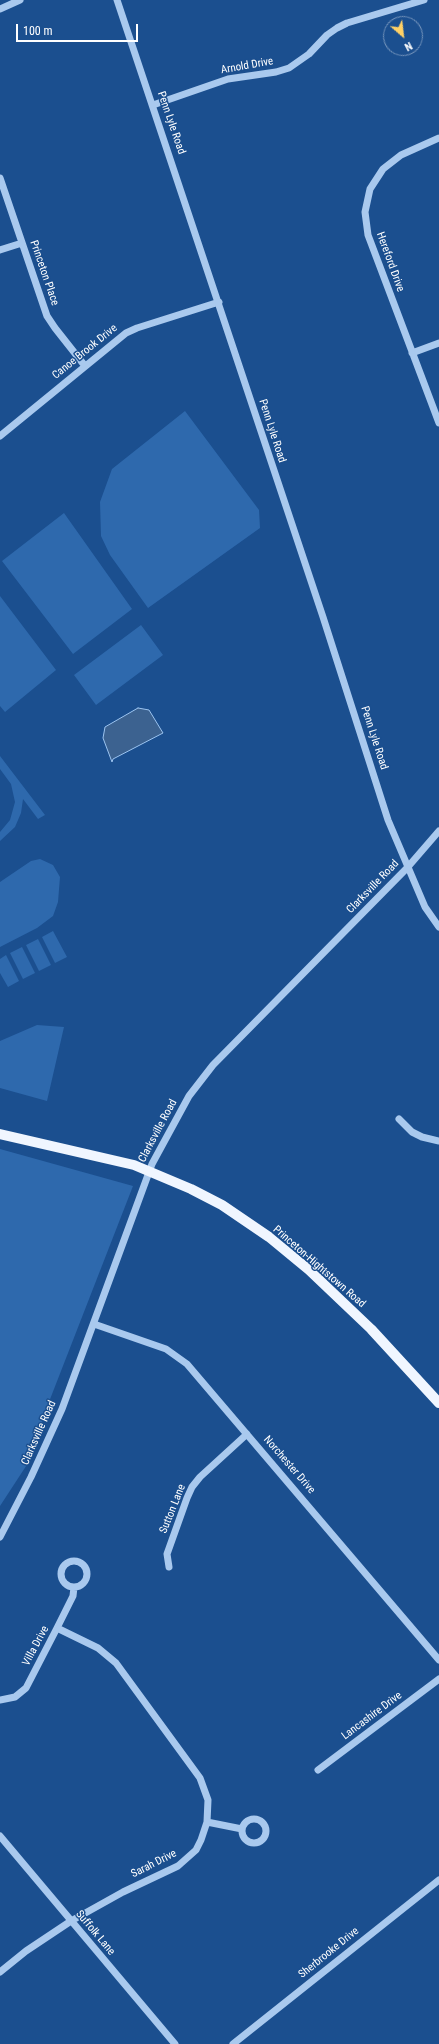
<!DOCTYPE html>
<style>
body{margin:0}
#map{position:relative;width:439px;height:2044px;overflow:hidden;background:#1b4f8f;font-family:"Roboto Condensed",sans-serif}
canvas{display:block}
.north{position:absolute;left:383px;top:16px;width:40px;height:40px;box-sizing:border-box;background:#1b4f8f;border:1px solid #7695bc;border-radius:50%;rotate:152deg;font-size:11px;font-weight:700;line-height:16px;text-align:center;color:#fff}
.north::after{content:'';display:block;margin:auto;width:14px;height:18px;background:#ffd166;clip-path:polygon(50% 0,100% 100%,50% 72%,0 100%)}
.scale{position:absolute;left:16px;top:24px;width:122px;height:18px;box-sizing:border-box;border:2px solid #fff;border-top:0;padding-left:5px;font-size:12px;line-height:14px;white-space:nowrap;color:#fff;-webkit-text-stroke:3px #1b4f8f;paint-order:stroke}
</style>
<div id="map">
<canvas width="439" height="2044"></canvas>
<div class="north">N</div>
<div class="scale">100 m</div>
</div>
<script>
const ctx = document.querySelector('canvas').getContext('2d');
ctx.lineJoin = 'round';
function fillPath(path, color) { ctx.fillStyle = color; ctx.fill(path, 'evenodd'); }
const poly = rows => new Path2D(rows.map(r => 'M' + r).join(''));
function strokePath(path, color, width, dash) { ctx.strokeStyle = color; ctx.lineWidth = width; ctx.lineCap = dash ? 'butt' : 'round'; ctx.setLineDash(dash || []); ctx.stroke(path); }
function drawText(font, color, halo, rows, align = 'center') {
  ctx.font = font + ' "Roboto Condensed",sans-serif'; ctx.lineWidth = 3; ctx.setLineDash([]); ctx.textBaseline = 'middle'; ctx.strokeStyle = halo; ctx.fillStyle = color; for (const [text, x, y, turn = 0] of rows) {
    ctx.save(); ctx.translate(x, y); ctx.rotate((+turn || 0) * Math.PI / 180); ctx.textAlign = isNaN(turn) ? turn : align; if (halo) ctx.strokeText(text, 0, 0); ctx.fillText(text, 0, 0); ctx.restore();
  }
}
fillPath(poly([
 [185,411,259,510,260,528,148,608,110,555,101,536,100,502,112,469],
 [64,513,132,609,73,654,2,561],
 [0,596,56,670,5,712,0,706],
 [141,625,163,655,96,705,74,675],
 [0,756,45,815,38,819,23,799,21,813,15,827,0,841,0,832,10,820,15,802,11,784,0,769],
 [40,859,53,865,60,877,58,902,53,916,37,928,0,947,0,882,31,861],
 [53,931,67,957,55,963,42,937],
 [38,939,51,965,39,971,26,945],
 [22,947,35,973,23,979,10,953],
 [6,955,19,981,8,987,0,973,0,959],
 [37,1025,64,1027,47,1101,0,1088,0,1041],
 [0,1149,133,1186,47,1407,30,1460,0,1506]
]), '#2e69ad');
const water = poly([
 [138,708,149,710,163,733,113,759,112,762,103,738,105,727,138,708]
]);
fillPath(water, '#3c6290');
strokePath(water, '#9cc4f0', 1);
strokePath(poly([
 [117,0,323,617,388,820,425,907,439,927],
 [0,9,20,0],
 [153,105,228,79,276,72,289,68,309,54,327,35,337,28,347,23,424,0],
 [439,138,401,155,383,169,370,189,365,212,368,235,439,423],
 [0,178,47,316,55,328,85,366],
 [0,250,22,243],
 [412,353,439,343],
 [0,436,126,333,137,328,219,302],
 [399,1119,412,1132,422,1137,439,1141],
 [94,1324,166,1349,187,1364,439,1660],
 [0,1537,31,1477,62,1409,152,1164,189,1096,213,1065,407,868,439,831],
 '61 1574a13 13 0 1 1 26 0a13 13 0 1 1-26 0Z',
 [169,1567,167,1554,187,1498,192,1487,200,1477,247,1434],
 [0,1700,15,1697,26,1688,57,1628,73,1596,74,1587],
 [318,1770,439,1679],
 '242 1831a12 12 0 1 1 24 0a12 12 0 1 1-24 0Z',
 [207,1822,242,1829],
 [0,1836,175,2044],
 [0,1972,26,1951,71,1921,123,1892,178,1866,196,1850,201,1840,207,1822,208,1800,200,1778,116,1663,98,1648,57,1628],
 [233,2044,439,1880]
]), '#a9c9ee', 7);
strokePath(poly([
 [0,1134,134,1165,191,1189,222,1205,269,1237,309,1270,371,1329,439,1403]
]), '#f0f6ff', 10);
drawText('11px', '#fff', '#1b4f8f', [
 ["Arnold Drive",247,66,-10],
 ["Penn Lyle Road",171,123,71],
 ["Hereford Drive",390,262,70],
 ["Princeton Place",44,273,71],
 ["Canoe Brook Drive",85,352,-39],
 ["Penn Lyle Road",272,431,72],
 ["Penn Lyle Road",374,738,72],
 ["Clarksville Road",373,887,-46],
 ["Clarksville Road",158,1131,-62],
 ["Princeton-Hightstown Road",319,1267,41],
 ["Clarksville Road",39,1433,-66],
 ["Norchester Drive",289,1465,49],
 ["Sutton Lane",173,1509,-68],
 ["Villa Drive",36,1646,-62],
 ["Lancashire Drive",372,1716,-37],
 ["Sarah Drive",154,1864,-27],
 ["Suffolk Lane",95,1933,50],
 ["Sherbrooke Drive",329,1953,-39]
]);
</script>
